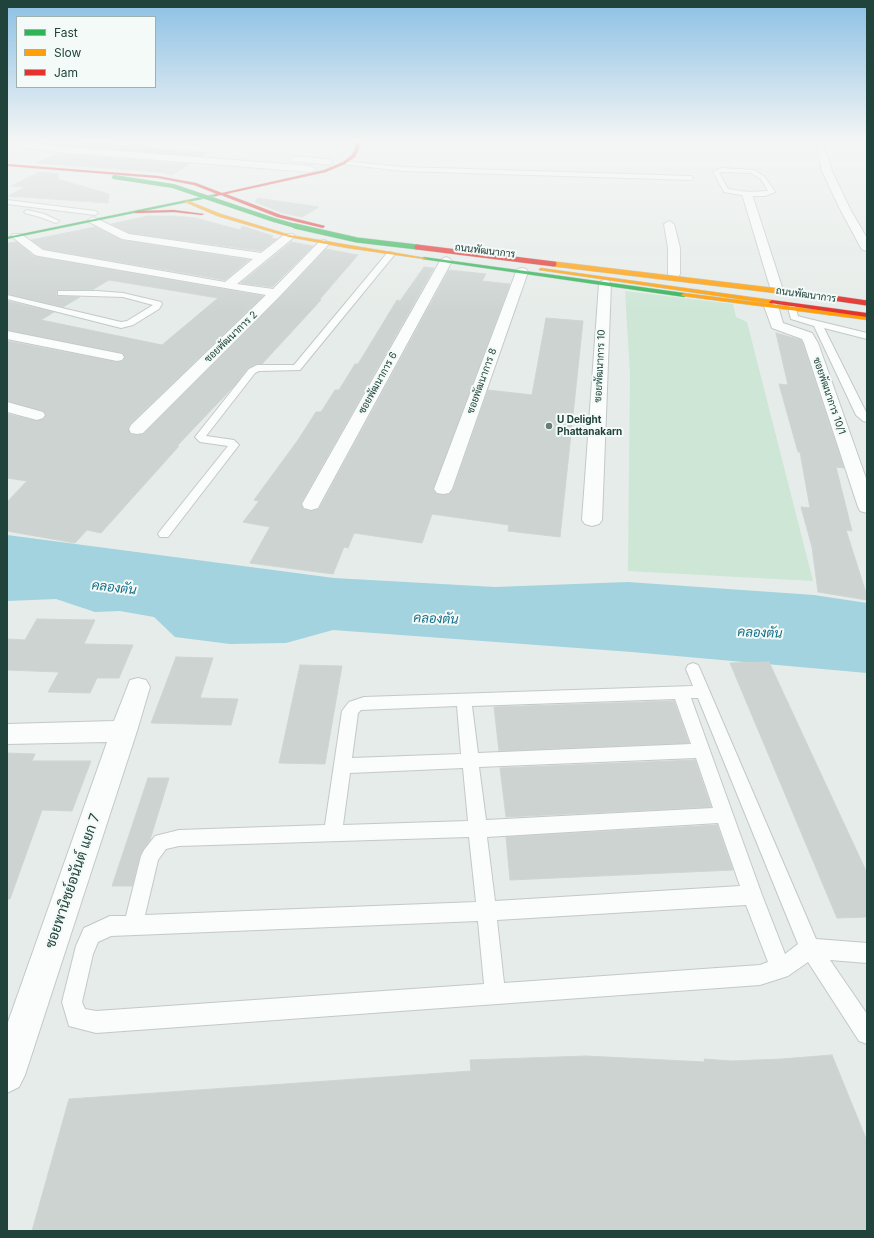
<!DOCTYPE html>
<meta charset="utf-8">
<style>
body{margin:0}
#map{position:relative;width:874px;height:1238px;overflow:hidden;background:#e6ece9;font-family:Inter,sans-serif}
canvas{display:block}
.frame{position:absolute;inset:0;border:8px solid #20433b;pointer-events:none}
.legend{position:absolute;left:16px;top:16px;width:140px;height:72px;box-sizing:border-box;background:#f4faf8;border:1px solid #9fb1ac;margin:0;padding:5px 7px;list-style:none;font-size:12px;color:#20433b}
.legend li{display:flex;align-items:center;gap:8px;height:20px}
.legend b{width:20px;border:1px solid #9fb1ac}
</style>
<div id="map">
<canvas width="874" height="1238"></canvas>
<div class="frame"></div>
<ul class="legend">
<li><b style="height:5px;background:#30b455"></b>Fast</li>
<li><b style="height:5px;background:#ff9f0a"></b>Slow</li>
<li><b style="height:5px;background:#e5322d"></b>Jam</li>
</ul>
</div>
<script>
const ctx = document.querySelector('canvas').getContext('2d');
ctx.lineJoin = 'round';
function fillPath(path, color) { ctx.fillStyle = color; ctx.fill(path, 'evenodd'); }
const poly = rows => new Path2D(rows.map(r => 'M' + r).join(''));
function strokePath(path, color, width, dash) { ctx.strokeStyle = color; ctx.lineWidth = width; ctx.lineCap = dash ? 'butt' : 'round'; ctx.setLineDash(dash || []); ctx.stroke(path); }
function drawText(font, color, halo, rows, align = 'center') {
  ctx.font = font + ' Inter,Sarabun,sans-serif'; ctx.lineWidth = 4; ctx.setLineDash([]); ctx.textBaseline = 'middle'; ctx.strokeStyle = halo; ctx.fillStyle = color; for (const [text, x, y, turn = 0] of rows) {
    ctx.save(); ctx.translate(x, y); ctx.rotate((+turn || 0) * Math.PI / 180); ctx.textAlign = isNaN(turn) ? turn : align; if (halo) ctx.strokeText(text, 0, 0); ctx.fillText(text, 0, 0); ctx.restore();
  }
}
fillPath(poly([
 [625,291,733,304,736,317,747,322,813,581,628,571,630,374]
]), '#cde6d6');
fillPath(poly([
 [7,535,334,578,495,587,628,582,814,595,867,603,867,673,632,652,333,630,286,643,230,644,175,637,154,617,120,611,95,612,56,599,7,601]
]), '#a2d3de');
const building = poly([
 [84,142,112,144,115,146,120,145,207,153,202,156,74,146,84,142],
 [57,154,190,164,172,175,158,172,36,163,57,154],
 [39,172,59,174,58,179,109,194,108,203,8,196,25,187,11,186,39,172],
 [258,198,319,207,302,217,283,213,255,202,258,198],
 [148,216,174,216,196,218,240,230,242,226,273,236,271,238,277,239,261,251,129,233,111,224,148,216],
 [95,227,122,240,249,260,225,280,44,249,31,240,95,227],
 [17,242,34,256,39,257,263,296,130,424,128,428,130,434,137,435,144,434,281,297,326,249,358,255,320,299,321,300,262,364,256,364,248,368,235,385,177,446,179,446,101,533,87,530,75,543,7,531,7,502,27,481,7,478,7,414,37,421,43,419,46,416,43,411,7,401,7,341,117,362,123,361,125,356,122,353,7,330,7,301,54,312,41,320,162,345,218,298,109,280,92,290,57,290,56,295,58,296,80,297,63,307,7,294,7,243,17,242],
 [291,242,313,246,272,287,241,283,291,242],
 [424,267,434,268,301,503,303,509,311,511,319,509,449,270,486,274,482,281,510,284,433,490,437,494,443,495,449,494,453,490,488,390,532,395,546,318,583,321,560,537,508,531,509,525,432,514,422,543,354,533,348,548,344,547,333,574,250,563,270,527,243,522,259,501,254,500,298,440,316,412,321,412,335,390,339,390,355,364,358,364,366,351,397,300,400,301,424,267],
 [776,333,801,340,803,344,844,468,836,467,852,531,846,530,867,596,867,600,818,592,812,547,801,507,810,508,800,452,798,452,779,384,788,385,776,333],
 [37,619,95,620,84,644,133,645,119,678,97,678,90,693,48,692,59,672,7,670,7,639,25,640,37,619],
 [176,657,213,658,200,698,238,699,231,725,151,723,176,657],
 [769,662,867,873,867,917,837,918,730,663,769,662],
 [300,665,342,666,325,764,279,763,300,665],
 [674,701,689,743,499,751,494,707,674,701],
 [7,753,35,754,32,761,91,761,72,811,42,810,10,899,7,899,7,753],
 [695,760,711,807,506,817,500,768,695,760],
 [148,778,169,778,150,840,140,855,132,886,112,886,148,778],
 [717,825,733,870,510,880,506,837,717,825],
 [832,1055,867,1141,867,1231,32,1231,69,1099,471,1071,470,1060,586,1056,705,1062,704,1059,732,1061,781,1059,832,1055]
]);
fillPath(building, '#ccd3d1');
strokePath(building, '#ced5d2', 1);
const lane = poly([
 [119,140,127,140,116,145,113,143,119,140],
 [147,140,154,140,142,146,137,145,147,140],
 [344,161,403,167,691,176,694,178,691,180,403,171,342,164,341,163,344,161],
 [721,168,754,170,765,177,775,192,765,196,747,196,724,192,713,172,721,168],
 [722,172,751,173,761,179,768,191,747,192,728,189,719,173,722,172],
 [7,200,95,211,98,213,95,215,7,204,7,200],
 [27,210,44,214,59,221,56,223,40,217,25,213,24,212,27,210],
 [388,252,391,252,395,254,300,370,259,371,255,373,206,436,234,440,239,445,168,537,160,537,158,534,160,531,228,446,200,442,195,437,249,369,257,365,294,365,388,252],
 [58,291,97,291,123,293,161,302,162,304,159,309,133,325,121,328,7,299,7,295,121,322,127,321,153,305,123,297,61,295,58,295,58,291],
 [789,306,795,306,798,316,801,317,867,333,867,339,824,328,867,414,867,422,863,421,856,415,814,326,791,319,788,308,789,306],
 [693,663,698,665,700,669,816,939,867,943,867,963,830,960,867,1014,867,1044,859,1041,808,962,788,976,760,985,96,1033,69,1026,62,1002,76,946,84,928,110,916,126,916,141,856,144,850,155,836,179,830,325,825,342,711,349,702,364,697,693,686,686,669,688,665,693,663],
 [691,698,698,698,798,944,785,954,762,895,691,698],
 [675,699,691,744,478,753,472,706,675,699],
 [457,706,461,754,352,758,358,713,361,710,457,706],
 [696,758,713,808,486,820,479,767,696,758],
 [463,768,468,821,343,825,350,773,463,768],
 [718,823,740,886,495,901,487,837,718,823],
 [469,837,476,902,145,915,158,860,166,849,179,846,469,837],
 [746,905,768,962,760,965,504,983,497,920,746,905],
 [478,921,484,984,96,1011,85,1009,82,1002,93,954,98,942,111,936,478,921]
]);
const street = poly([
 [7,140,57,146,311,166,316,169,311,172,57,152,7,146,7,140],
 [816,140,821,140,823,142,832,171,850,209,867,238,867,251,863,250,861,248,840,209,822,171,815,142,816,140],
 [294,156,329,159,333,162,329,165,291,161,290,159,291,157,294,156],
 [747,191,752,194,782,287,780,290,776,291,772,290,770,287,742,194,747,191],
 [93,217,129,234,261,253,285,234,293,234,295,236,293,238,237,284,273,289,320,241,324,240,330,243,280,296,143,433,137,434,131,433,129,429,131,425,266,295,39,256,35,255,11,236,13,234,21,234,43,250,225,282,253,259,122,239,89,222,88,220,93,217],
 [669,221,674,224,680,248,680,274,678,277,674,278,670,277,668,274,668,248,664,224,669,221],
 [446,257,450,259,452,261,320,504,318,508,311,510,304,508,302,504,440,261,442,259,446,257],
 [522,268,526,269,528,272,452,489,449,493,443,494,437,493,434,489,516,272,518,269,522,268],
 [605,280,609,281,611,284,602,520,599,524,592,526,585,524,582,520,599,284,601,281,605,280],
 [771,302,776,303,778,306,783,323,812,333,818,343,867,481,867,513,860,511,858,507,804,343,802,339,772,328,764,306,766,303,771,302],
 [7,331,122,354,124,357,122,360,117,361,7,339,7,331],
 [7,402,43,412,45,415,43,418,37,420,7,412,7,402],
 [138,678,146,680,150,687,137,731,25,1075,19,1087,7,1093,7,1025,107,742,7,744,7,724,114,721,130,680,138,678]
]);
const fast = poly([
 [216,194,217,196,7,239,7,237,216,194],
 [424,257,684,293,687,295,684,297,422,259,422,258,424,257]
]);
const slow = poly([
 [186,200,221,214,290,235,426,258,424,259,347,248,289,237,217,216,185,202,186,200],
 [541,268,772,300,775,302,772,304,539,270,539,269,541,268],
 [684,293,867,316,867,320,682,296,681,295,684,293]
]);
const jam = poly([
 [356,140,360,140,359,149,355,157,345,164,326,172,226,194,281,215,325,226,323,228,277,217,221,195,215,196,215,194,217,194,194,185,158,178,7,166,7,164,158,176,196,183,222,193,324,170,343,162,352,155,355,149,356,140],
 [174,210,204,214,202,215,174,212,136,213,134,212,136,211,174,210],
 [772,300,867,313,867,317,770,303,769,302,772,300]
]);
strokePath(lane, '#c3c9c7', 2);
strokePath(street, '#c3c9c7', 2);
strokePath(fast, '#c1cac7', 1);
strokePath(slow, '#c1cac7', 1);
strokePath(jam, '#c1cac7', 1);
fillPath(lane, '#fbfcfc');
fillPath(street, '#fbfcfc');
fillPath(fast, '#30b455');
fillPath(slow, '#ff9f0a');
fillPath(jam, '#e5322d');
const fastBridgeFar1 = poly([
 [114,177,173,186,274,220,299,227]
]);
const fastBridge = poly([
 [295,226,357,240,417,247]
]);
const slowBridge = poly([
 [554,264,812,295]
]);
const jamBridge = poly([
 [417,247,554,264],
 [812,295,867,303]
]);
strokePath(fastBridgeFar1, '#c1cbc8', 4.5, []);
strokePath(fastBridge, '#c1cbc8', 6, []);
strokePath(slowBridge, '#c1cbc8', 6, []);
strokePath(jamBridge, '#c1cbc8', 6, []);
strokePath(fastBridgeFar1, '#30b455', 4);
strokePath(fastBridge, '#30b455', 5);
strokePath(slowBridge, '#ff9f0a', 5);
strokePath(jamBridge, '#e5322d', 5);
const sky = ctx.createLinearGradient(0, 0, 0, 313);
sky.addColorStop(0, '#8cc0e4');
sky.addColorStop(0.45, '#f4f6f5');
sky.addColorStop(1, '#f4f6f500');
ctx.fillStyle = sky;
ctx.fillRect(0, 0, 874, 313);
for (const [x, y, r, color] of [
 [549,426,4,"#657e78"]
]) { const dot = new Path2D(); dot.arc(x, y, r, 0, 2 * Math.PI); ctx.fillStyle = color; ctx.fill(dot); strokePath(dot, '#f4faf8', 1.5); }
drawText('10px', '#20433b', '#f4faf8', [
 ["ถนนพัฒนาการ",485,251,7],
 ["ถนนพัฒนาการ",806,295,8],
 ["ซอยพัฒนาการ 2",231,337,-44],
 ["ซอยพัฒนาการ 10",600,366,-87],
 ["ซอยพัฒนาการ 8",482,381,-70],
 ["ซอยพัฒนาการ 6",378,383,-61],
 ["ซอยพัฒนาการ 10/1",829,396,71]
]);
drawText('bold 10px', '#20433b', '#f4faf8', [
 ["U Delight",557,420],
 ["Phattanakarn",557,432]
], 'left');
drawText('italic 13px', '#126d87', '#f4faf8', [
 ["คลองตัน",114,588,7],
 ["คลองตัน",436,619,2],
 ["คลองตัน",760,633,2]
]);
drawText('14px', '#20433b', '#f4faf8', [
 ["ซอยพานิชย์อนันต์ แยก 7",73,881,-71]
]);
</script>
